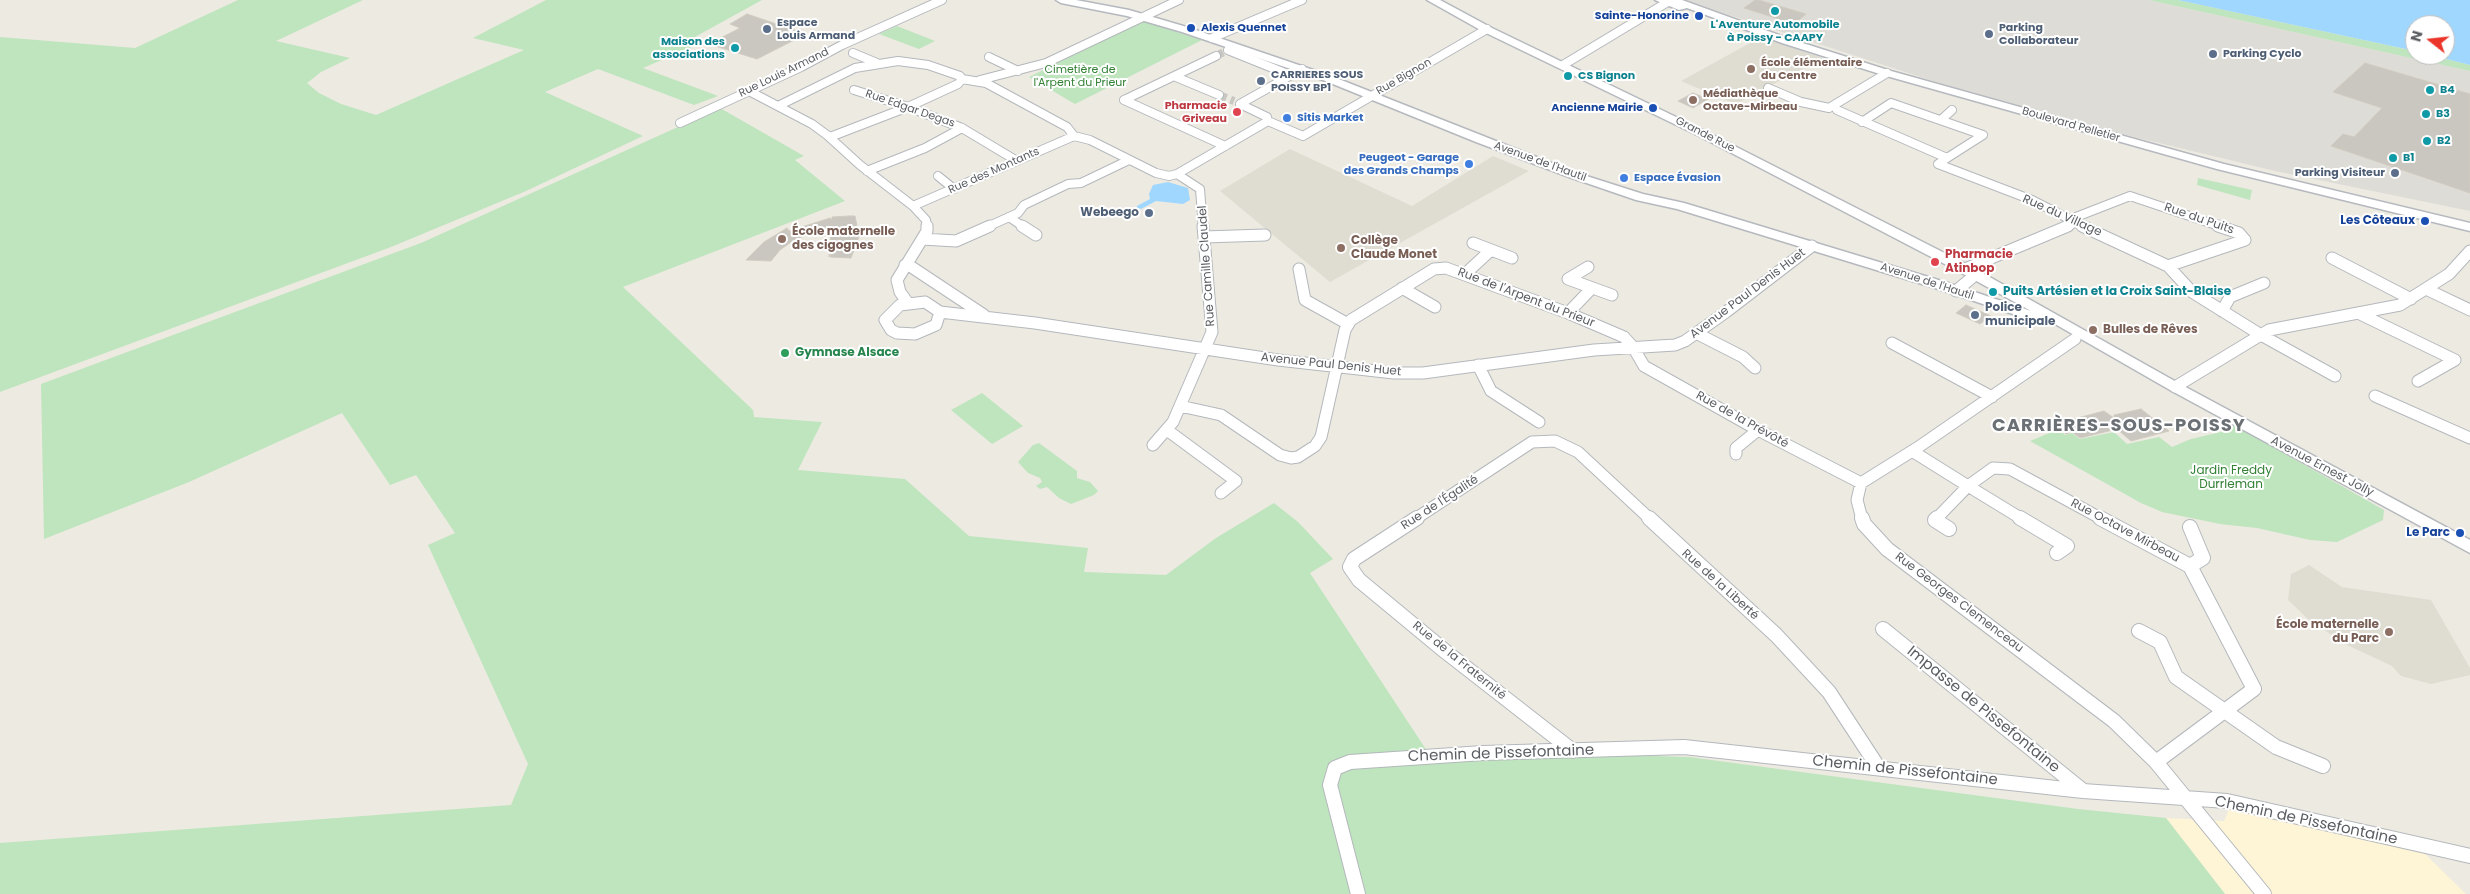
<!DOCTYPE html>
<meta charset="utf-8">
<style>
body{margin:0}
#map{position:relative;width:2470px;height:894px;overflow:hidden;background:#edeae2;font-family:Poppins,sans-serif}
canvas{display:block}
.north{position:absolute;left:2405px;top:15px;width:50px;height:50px;box-sizing:border-box;background:#fff;border:1px solid #bdbfc1;border-radius:50%;rotate:286deg;font-size:14px;font-weight:700;line-height:20px;text-align:center;color:#5a5e63}
.north::after{content:'';display:block;margin:auto;width:18px;height:22px;background:#eb352a;clip-path:polygon(50% 0,100% 100%,50% 72%,0 100%)}
</style>
<div id="map">
<canvas width="2470" height="894"></canvas>
<div class="north">N</div>
</div>
<script>
const ctx = document.querySelector('canvas').getContext('2d');
ctx.lineJoin = 'round';
function fillPath(path, color) { ctx.fillStyle = color; ctx.fill(path, 'evenodd'); }
const poly = rows => new Path2D(rows.map(r => 'M' + r).join(''));
function strokePath(path, color, width, dash) { ctx.strokeStyle = color; ctx.lineWidth = width; ctx.lineCap = dash ? 'butt' : 'round'; ctx.setLineDash(dash || []); ctx.stroke(path); }
function drawText(font, color, halo, rows, align = 'center') {
  ctx.font = font + ' Poppins,sans-serif'; ctx.lineWidth = 4; ctx.setLineDash([]); ctx.textBaseline = 'middle'; ctx.strokeStyle = halo; ctx.fillStyle = color; for (const [text, x, y, turn = 0] of rows) {
    ctx.save(); ctx.translate(x, y); ctx.rotate((+turn || 0) * Math.PI / 180); ctx.textAlign = isNaN(turn) ? turn : align; if (halo) ctx.strokeText(text, 0, 0); ctx.fillText(text, 0, 0); ctx.restore();
  }
}
fillPath(poly([
 [2230,807,2422,851,2466,894,2225,894,2166,818,2224,821]
]), '#fef4d6');
fillPath(poly([
 [1683,0,2149,0,2470,71,2470,211,2275,171,2134,137,1936,82]
]), '#dedcd6');
fillPath(poly([
 [1761,37,1823,58,1736,104,1681,81],
 [1290,149,1412,206,1493,156,1529,171,1330,282,1220,191],
 [2309,565,2342,587,2431,600,2470,668,2470,675,2431,684,2401,676,2392,666,2347,645,2309,620,2288,600,2291,574]
]), '#dfdcd2');
fillPath(poly([
 [238,0,363,0,276,41,350,58,321,72,307,83,319,93,341,104,376,115,524,50,473,38,546,0,762,0,684,43,694,46,643,68,718,96,694,105,598,69,545,92,643,136,526,191,391,247,0,392,0,37,135,48],
 [2149,0,2178,0,2401,48,2415,51,2415,55,2431,55,2470,65,2470,71],
 [1143,21,1202,40,1075,104,1029,77],
 [897,26,935,41,919,49,879,34],
 [720,108,804,156,795,160,845,201,623,287,753,410,754,417,822,422,798,470,905,479,969,536,1088,548,1084,572,1166,575,1216,538,1274,503,1298,522,1333,559,1310,573,1431,757,1585,754,1689,757,2078,809,2166,818,2225,894,0,894,0,843,511,805,528,764,428,545,455,533,416,475,390,485,342,413,189,482,44,539,41,384,421,243],
 [2198,178,2252,190,2250,200,2197,185],
 [982,393,1023,426,992,444,951,410],
 [2234,425,2384,510,2383,520,2337,542,2310,540,2257,528,2220,524,2162,512,2141,503,2030,441,2059,429,2065,435,2072,433,2080,439,2114,432,2127,444,2159,437,2172,447,2191,439,2221,432],
 [1039,443,1077,471,1077,478,1090,482,1098,491,1094,495,1071,504,1059,498,1047,487,1040,489,1036,486,1042,482,1040,478,1028,473,1018,462,1033,445]
]), '#bee5bd');
fillPath(poly([
 [2178,0,2470,0,2470,65,2431,55,2445,55,2445,25,2415,25,2415,51],
 [1168,182,1188,188,1190,200,1183,204,1156,201,1141,209,1137,208,1137,206,1150,199,1149,194,1153,185]
]), '#a0d7ff');
const building = poly([
 [1755,0,1759,0,1806,14,1794,24,1744,8,1755,0],
 [747,14,806,34,757,59,709,44,740,28,730,24,747,14],
 [2365,63,2470,94,2470,193,2331,146,2343,134,2354,137,2382,108,2333,92,2365,63],
 [1693,93,1708,99,1693,108,1678,101,1693,93],
 [849,216,855,216,857,226,844,229,862,229,851,258,830,257,841,234,829,257,831,230,812,233,794,240,780,250,771,261,746,260,764,242,787,228,789,231,830,218,832,220,832,217,849,216],
 [1966,305,1991,316,1980,324,1956,313,1966,305],
 [2141,409,2169,431,2131,441,2117,429,2080,438,2072,432,2066,434,2055,424,2104,411,2114,418,2114,415,2141,409]
]);
fillPath(building, '#cac7c1');
strokePath(building, '#d2ccc0', 1);
strokePath(poly([
 [1216,56,1224,52],
 [1219,95,1234,101]
]), '#c8c7c2', 8, [8, 4.5]);
const streetFar2 = poly([
 [1212,38,1302,0],
 [1228,50,1290,75],
 [853,53,877,63],
 [989,57,1018,71],
 [1563,65,1671,0],
 [1302,69,1240,104,1267,117,1268,121,1303,136,1487,29],
 [1176,77,1219,95],
 [980,80,1046,63,1179,0],
 [1768,88,1801,102,1829,108,1887,73],
 [854,90,908,107,962,128,1017,161],
 [749,91,812,124,827,135,860,165,913,206,926,220,927,227],
 [1124,100,1225,146],
 [1124,100,1216,56],
 [778,106,855,68,898,61,928,65,960,76,962,79,986,83,1067,127,1074,136,1090,140,1156,173,1169,176,1177,174,1268,121],
 [1837,110,1947,158,1938,164,2032,200,2085,227],
 [1941,120,1952,110],
 [1862,122,1891,103,1983,135,1947,158],
 [680,123,801,67,842,45,942,0],
 [830,137,908,107,958,84,962,79],
 [867,171,925,148,962,128],
 [1177,174,1200,189,1203,227],
 [938,176,954,189],
 [913,206,1074,136],
 [1009,217,1024,227],
 [987,227,1018,213,1024,205,1068,184,1081,183,1129,160],
 [2065,227,2075,223,2076,217,2130,196,2222,227]
]);
const streetFar1 = poly([
 [1022,226,1036,235],
 [2082,226,2168,266,2192,292,2261,335,2335,376],
 [1204,237,1265,235],
 [922,239,956,241,990,226],
 [1473,243,1512,258],
 [2332,258,2411,299],
 [905,265,910,266,984,315],
 [2168,266,2245,240,2239,233,2218,226],
 [1588,267,1568,279,1612,295],
 [1299,269,1305,300,1348,324],
 [1965,269,2068,226],
 [1465,274,1491,250],
 [1402,288,1435,307],
 [2428,290,2470,310],
 [1956,291,1975,275],
 [925,302,940,312,936,325,915,334,897,333,891,330,885,320,900,305,925,302],
 [908,303,900,292,897,280,927,231,927,226],
 [2222,311,2230,297,2264,283],
 [940,312,1035,323,1278,360,1394,373,1423,373,1594,350,1675,345,1685,341,1726,312,1812,246],
 [1568,313,1591,289],
 [2358,313,2455,360,2418,381],
 [1696,333,1743,357,1755,368],
 [1892,343,1992,397],
 [1478,365,1491,391,1539,422],
 [2175,387,2269,330,2400,305,2449,274,2470,251],
 [2375,396,2470,438],
 [1180,406,1221,415,1280,455,1291,458,1298,457,1315,446,1321,437,1345,330,1351,320,1434,269,1446,268,1568,313,1624,337,1633,347,1644,366,1758,430,1861,483],
 [1167,430,1236,481,1221,493],
 [1153,445,1173,422,1212,332,1203,226],
 [1912,451,1968,486,1993,468,2010,469,2102,519],
 [1736,454,1736,448,1758,430],
 [1415,519,1532,442,1555,441,1578,452,1650,519],
 [1862,519,1857,500,1861,483,1917,448,2075,339],
 [1936,519,1968,486,2022,519]
]);
const street = poly([
 [1417,518,1354,559,1350,567,1359,580,1446,652,1573,751],
 [1649,518,1776,635,1829,692,1878,767],
 [1862,518,1864,524,1887,549,2114,721,2156,762,2264,894],
 [1937,518,1935,520,1949,529],
 [2020,518,2067,546,2057,553],
 [2100,518,2190,566,2254,689,2156,762],
 [2190,527,2203,558,2190,566],
 [1883,629,2082,790],
 [2139,631,2160,642,2176,677,2276,747,2323,766],
 [1358,894,1330,785,1335,768,1350,762,1483,753,1684,747,2083,791,2227,801,2470,856]
]);
const secondary = poly([
 [1056,0,1076,0,1129,10,1190,28,1331,76,1577,173,1643,194,1684,203,1945,282,2031,311,1960,272,1697,135,1484,32,1427,0,1440,0,1492,28,1705,131,1970,266,2180,384,2470,540,2470,553,2170,390,2048,320,2042,323,2037,322,1935,288,1677,209,1636,200,1569,177,1476,142,1323,80,1182,32,1127,16,1061,3,1056,0],
 [1655,0,1682,0,1790,39,1891,71,2224,164,2470,223,2470,231,2217,169,1883,75,1782,43,1687,8,1679,10,1655,0]
]);
strokePath(streetFar2, '#b4b8bc', 10);
strokePath(streetFar1, '#b4b8bc', 13);
strokePath(street, '#b4b8bc', 16);
strokePath(secondary, '#b5b9be', 3);
strokePath(streetFar2, '#fff', 8);
strokePath(streetFar1, '#fff', 11);
strokePath(street, '#fff', 14);
fillPath(secondary, '#fff');
for (const [x, y, r, color] of [
 [1775,11,5,"#0f9aa8"],
 [1699,16,5,"#1a4fb4"],
 [1191,28,5,"#1a4fb4"],
 [767,29,5,"#5c6f8a"],
 [1989,34,5,"#5c6f8a"],
 [735,48,5,"#0f9aa8"],
 [2213,54,5,"#5c6f8a"],
 [1751,69,5,"#8d6e63"],
 [1568,76,5,"#0f9aa8"],
 [1261,81,5,"#5c6f8a"],
 [2430,90,5,"#0f9aa8"],
 [1693,100,5,"#8d6e63"],
 [1653,108,5,"#1a4fb4"],
 [1237,112,5,"#e0444e"],
 [2426,114,5,"#0f9aa8"],
 [1287,118,5,"#3f7fe0"],
 [2427,141,5,"#0f9aa8"],
 [2393,158,5,"#0f9aa8"],
 [1469,164,5,"#3f7fe0"],
 [2395,173,5,"#5c6f8a"],
 [1624,178,5,"#3f7fe0"],
 [1149,213,5,"#5c6f8a"],
 [2425,221,5,"#1a4fb4"],
 [782,239,5,"#8d6e63"],
 [1341,248,5,"#8d6e63"],
 [1935,262,5,"#e0444e"],
 [1993,292,5,"#0f9aa8"],
 [1975,315,5,"#5c6f8a"],
 [2093,330,5,"#8d6e63"],
 [785,353,5,"#2e9e5b"],
 [2460,533,5,"#1a4fb4"],
 [2389,632,5,"#8d6e63"]
]) { const dot = new Path2D(); dot.arc(x, y, r, 0, 2 * Math.PI); ctx.fillStyle = color; ctx.fill(dot); strokePath(dot, '#fff', 2); }
drawText('bold 11px', '#164399', '#fff', [
 ["Sainte-Honorine",1689,16],
 ["Alexis Quennet",1201,28,"left"],
 ["Ancienne Mairie",1643,108]
], 'right');
drawText('bold 11px', '#4e5e75', '#fff', [
 ["Espace",777,23],
 ["Louis Armand",777,36],
 ["Parking",1999,28],
 ["Collaborateur",1999,41],
 ["Parking Cyclo",2223,54],
 ["CARRIERES SOUS",1271,75],
 ["POISSY BP1",1271,88],
 ["Parking Visiteur",2385,173,"right"]
], 'left');
drawText('bold 11px', '#0d838f', '#fff', [
 ["L'Aventure Automobile",1775,25,"center"],
 ["à Poissy - CAAPY",1775,38,"center"],
 ["Maison des",725,42,"right"],
 ["associations",725,55,"right"],
 ["CS Bignon",1578,76],
 ["B4",2440,90],
 ["B3",2436,114],
 ["B2",2437,141],
 ["B1",2403,158]
], 'left');
drawText('bold 11px', '#785e54', '#fff', [
 ["École élémentaire",1761,63],
 ["du Centre",1761,76],
 ["Médiathèque",1703,94],
 ["Octave-Mirbeau",1703,107]
], 'left');
drawText('11px', '#328135', '#fff', [
 ["Cimetière de",1080,70],
 ["l'Arpent du Prieur",1080,83]
]);
drawText('11px', '#5a5e63', '#fff', [
 ["Rue Louis Armand",784,73,-26],
 ["Rue Bignon",1404,77,-30],
 ["Rue Edgar Degas",910,109,19],
 ["Boulevard Pelletier",2071,125,16],
 ["Grande Rue",1705,135,27],
 ["Avenue de l'Hautil",1540,162,20],
 ["Rue des Montants",994,171,-24],
 ["Avenue de l'Hautil",1927,282,18]
]);
drawText('bold 11px', '#be3a42', '#fff', [
 ["Pharmacie",1227,106],
 ["Griveau",1227,119]
], 'right');
drawText('bold 11px', '#366cbe', '#fff', [
 ["Sitis Market",1297,118],
 ["Peugeot - Garage",1459,158,"right"],
 ["des Grands Champs",1459,171,"right"],
 ["Espace Évasion",1634,178]
], 'left');
drawText('bold 12px', '#4e5e75', '#fff', [
 ["Webeego",1139,213],
 ["Police",1985,308,"left"],
 ["municipale",1985,322,"left"]
], 'right');
drawText('12px', '#5a5e63', '#fff', [
 ["Rue du Village",2062,216,24],
 ["Rue du Puits",2199,219,19],
 ["Rue Camille Claudel",1207,266,-94],
 ["Avenue Paul Denis Huet",1748,294,-37],
 ["Rue de l'Arpent du Prieur",1526,298,21],
 ["Avenue Paul Denis Huet",1331,365,6],
 ["Rue de la Prévôté",1742,420,29],
 ["Avenue Ernest Jolly",2322,467,28],
 ["Rue de l'Égalité",1440,503,-33],
 ["Rue Octave Mirbeau",2125,531,28],
 ["Rue de la Liberté",1720,585,42],
 ["Rue Georges Clemenceau",1959,603,37],
 ["Rue de la Fraternité",1459,661,39]
]);
drawText('bold 12px', '#164399', '#fff', [
 ["Les Côteaux",2415,221],
 ["Le Parc",2450,533]
], 'right');
drawText('bold 12px', '#785e54', '#fff', [
 ["École maternelle",792,232],
 ["des cigognes",792,246],
 ["Collège",1351,241],
 ["Claude Monet",1351,255],
 ["Bulles de Rêves",2103,330],
 ["École maternelle",2379,625,"right"],
 ["du Parc",2379,639,"right"]
], 'left');
drawText('bold 12px', '#be3a42', '#fff', [
 ["Pharmacie",1945,255],
 ["Atinbop",1945,269]
], 'left');
drawText('bold 12px', '#0d838f', '#fff', [
 ["Puits Artésien et la Croix Saint-Blaise",2003,292]
], 'left');
drawText('bold 12px', '#27864d', '#fff', [
 ["Gymnase Alsace",795,353]
], 'left');
drawText('12px', '#328135', '#fff', [
 ["Jardin Freddy",2231,471],
 ["Durrleman",2231,485]
]);
drawText('15px', '#5a5e63', '#fff', [
 ["Impasse de Pissefontaine",1983,710,39],
 ["Chemin de Pissefontaine",1501,754,-2],
 ["Chemin de Pissefontaine",1905,771,6],
 ["Chemin de Pissefontaine",2306,821,12]
]);
ctx.letterSpacing = '1px';
drawText('bold 18px', '#6b7075', '#fff', [
 ["CARRIÈRES-SOUS-POISSY",2119,426]
]);
ctx.letterSpacing = '0px';
</script>
